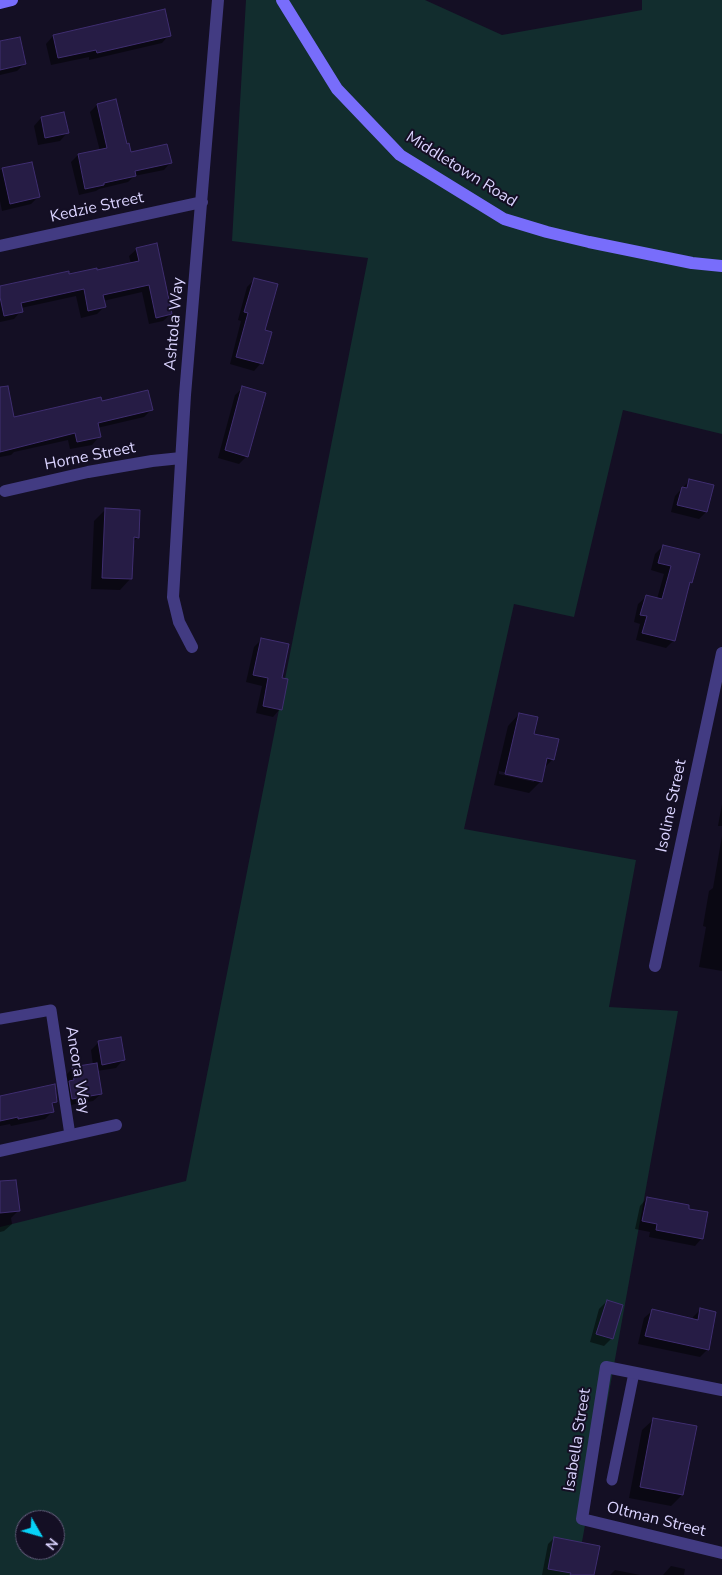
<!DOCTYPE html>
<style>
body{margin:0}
#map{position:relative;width:722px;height:1575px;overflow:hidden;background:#140f24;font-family:"Nunito Sans",sans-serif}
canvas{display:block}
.north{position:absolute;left:15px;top:1510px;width:50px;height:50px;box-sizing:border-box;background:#140f24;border:1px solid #635d7b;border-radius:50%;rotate:128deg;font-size:14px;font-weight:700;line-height:20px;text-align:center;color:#dad3fe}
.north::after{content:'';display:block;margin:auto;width:18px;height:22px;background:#07d2f7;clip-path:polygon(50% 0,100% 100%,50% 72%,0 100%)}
</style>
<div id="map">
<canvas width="722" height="1575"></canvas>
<div class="north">N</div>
</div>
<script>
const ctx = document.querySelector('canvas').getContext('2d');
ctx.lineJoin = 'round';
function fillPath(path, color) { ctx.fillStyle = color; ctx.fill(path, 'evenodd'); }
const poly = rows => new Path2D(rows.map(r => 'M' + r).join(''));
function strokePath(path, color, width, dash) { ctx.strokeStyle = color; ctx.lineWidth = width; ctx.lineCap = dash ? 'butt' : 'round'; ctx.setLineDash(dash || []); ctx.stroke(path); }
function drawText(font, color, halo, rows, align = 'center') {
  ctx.font = font + ' "Nunito Sans",sans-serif'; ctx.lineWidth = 4; ctx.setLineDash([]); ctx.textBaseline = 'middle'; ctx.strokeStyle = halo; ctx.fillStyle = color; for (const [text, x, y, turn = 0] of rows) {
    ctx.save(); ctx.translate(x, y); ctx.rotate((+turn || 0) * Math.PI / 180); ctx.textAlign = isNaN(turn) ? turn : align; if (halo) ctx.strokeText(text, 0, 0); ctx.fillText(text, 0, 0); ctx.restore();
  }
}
fillPath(poly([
 [246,0,425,0,502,35,642,10,642,0,722,0,722,434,623,410,574,617,514,604,464,829,636,860,609,1007,678,1011,576,1575,0,1575,0,1227,186,1181,368,258,232,241],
 [25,1520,55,1520,55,1550,25,1550]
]), '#122d2e');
fillPath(poly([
 [169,35,162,43,89,60,89,57,51,65,46,44,53,36],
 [0,42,24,64,17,71,0,75],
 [115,101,126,145,130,153,170,163,164,170,134,176,128,182,99,189,96,191,79,195,71,162,78,155,100,151,90,112,97,105],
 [41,118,67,133,60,141,38,145,34,126],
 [31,163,38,197,31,204,2,211,0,201,0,170],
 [137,249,171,314,163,321,149,324,142,292,103,301,104,307,97,314,81,318,76,296,21,308,21,311,14,319,0,322,0,287,97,271,131,264,129,256],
 [255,279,264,331,261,363,254,371,230,364,241,321,238,320,247,287],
 [243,388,247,456,239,464,218,458,235,395],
 [151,410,144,417,97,428,99,437,92,445,70,449,68,440,14,452,11,455,0,457,0,417,13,418],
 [690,480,706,512,699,519,671,512,675,496],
 [105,510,138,537,133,542,131,578,120,590,91,589,94,521],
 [663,546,691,582,688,586,673,641,666,648,636,640,640,624,634,622,638,604,646,597,657,599,664,574,651,570,655,554],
 [262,639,280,709,273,717,256,713,262,686,246,682,254,647],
 [519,714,532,734,553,759,543,769,540,782,529,793,494,785,508,726],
 [499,771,534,779,534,782,499,774],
 [722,804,722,826,718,826],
 [722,836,722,971,699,967,706,927,703,926,709,891,713,888],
 [120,1039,123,1060,116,1068,97,1071,101,1094,93,1101,65,1106,65,1076,73,1068,93,1065,91,1050,98,1043],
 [0,1097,56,1101,52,1106,53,1111,45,1119,11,1126,10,1124,0,1126],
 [0,1183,19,1210,11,1218,12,1224,4,1231,0,1232],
 [647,1198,702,1238,695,1246,649,1237,650,1232,635,1229,640,1206],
 [607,1301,612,1338,604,1346,590,1342,599,1309],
 [700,1310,708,1349,700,1357,638,1344,644,1318,652,1311,692,1320,693,1317],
 [654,1419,682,1495,671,1506,629,1498,642,1430],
 [554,1538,593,1575,542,1575,548,1544],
 [671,1566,685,1569,684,1575,663,1575],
 [615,1570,640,1575,610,1575]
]), '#0007');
const building = poly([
 [165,9,171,36,97,53,96,50,58,58,53,35,165,9],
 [20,37,26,64,0,70,0,41,20,37],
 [116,99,127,144,129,143,131,152,167,144,172,163,135,171,136,176,104,183,104,185,85,189,78,154,107,148,97,104,116,99],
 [64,112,69,133,45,138,41,117,64,112],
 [32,162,40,197,10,204,2,168,32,162],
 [157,243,172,314,156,318,149,285,103,295,106,307,88,311,84,289,21,303,23,312,4,316,0,297,0,286,69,271,69,274,97,268,97,270,139,261,136,248,157,243],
 [254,278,278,284,265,330,272,332,263,364,236,357,248,313,244,312,254,278],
 [8,386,14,417,101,397,102,401,148,390,153,410,98,423,101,437,77,442,75,433,0,452,0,387,8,386],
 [242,386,266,393,248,457,225,450,242,386],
 [689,479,714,485,707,512,677,505,682,487,687,488,689,479],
 [105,508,140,510,139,538,134,537,132,579,102,578,105,508],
 [663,545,700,554,692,583,690,582,675,641,642,633,647,616,640,615,646,595,662,599,671,566,658,563,663,545],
 [261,638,289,644,282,678,288,679,282,710,263,706,268,678,253,675,261,638],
 [519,713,538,717,534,734,559,739,554,760,547,758,542,782,505,774,519,713],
 [121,1037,125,1060,102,1065,98,1041,121,1037],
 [97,1063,102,1094,72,1099,69,1081,74,1080,72,1067,97,1063],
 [55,1084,57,1102,52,1103,54,1112,18,1119,18,1117,0,1121,0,1096,55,1084],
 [16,1180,20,1211,0,1213,0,1181,16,1180],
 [647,1197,689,1205,689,1209,708,1212,703,1239,656,1230,657,1224,642,1221,647,1197],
 [607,1300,623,1305,613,1339,596,1334,607,1300],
 [700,1308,716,1312,709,1350,645,1336,652,1309,698,1320,700,1308],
 [653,1418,697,1426,683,1495,640,1487,653,1418],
 [554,1537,600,1546,594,1575,570,1575,571,1573,548,1569,554,1537]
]);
fillPath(building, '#261c45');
strokePath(building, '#3f2e70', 1);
strokePath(poly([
 [0,1019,51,1010,70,1135],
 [612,1480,634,1373]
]), '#423b82', 11);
strokePath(poly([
 [0,246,202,202],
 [5,491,88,472,152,461,181,458],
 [192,647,179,622,173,597,185,395,218,0],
 [655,966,722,653],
 [0,1151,116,1125],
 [722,1390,606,1367,582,1519,722,1553]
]), '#423b82', 12);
strokePath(poly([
 [282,0,337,89,400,155,504,219,547,232,589,242,692,263,722,266],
 [0,3,12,0]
]), '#786dfb', 12);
drawText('16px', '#dad3fe', '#140f24', [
 ["Middletown Road",461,170,32],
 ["Kedzie Street",97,208,-12],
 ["Ashtola Way",175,324,-85],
 ["Horne Street",90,457,-11],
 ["Isoline Street",672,806,-78],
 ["Ancora Way",77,1070,81],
 ["Isabella Street",578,1440,-81],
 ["Oltman Street",656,1520,14]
]);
</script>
